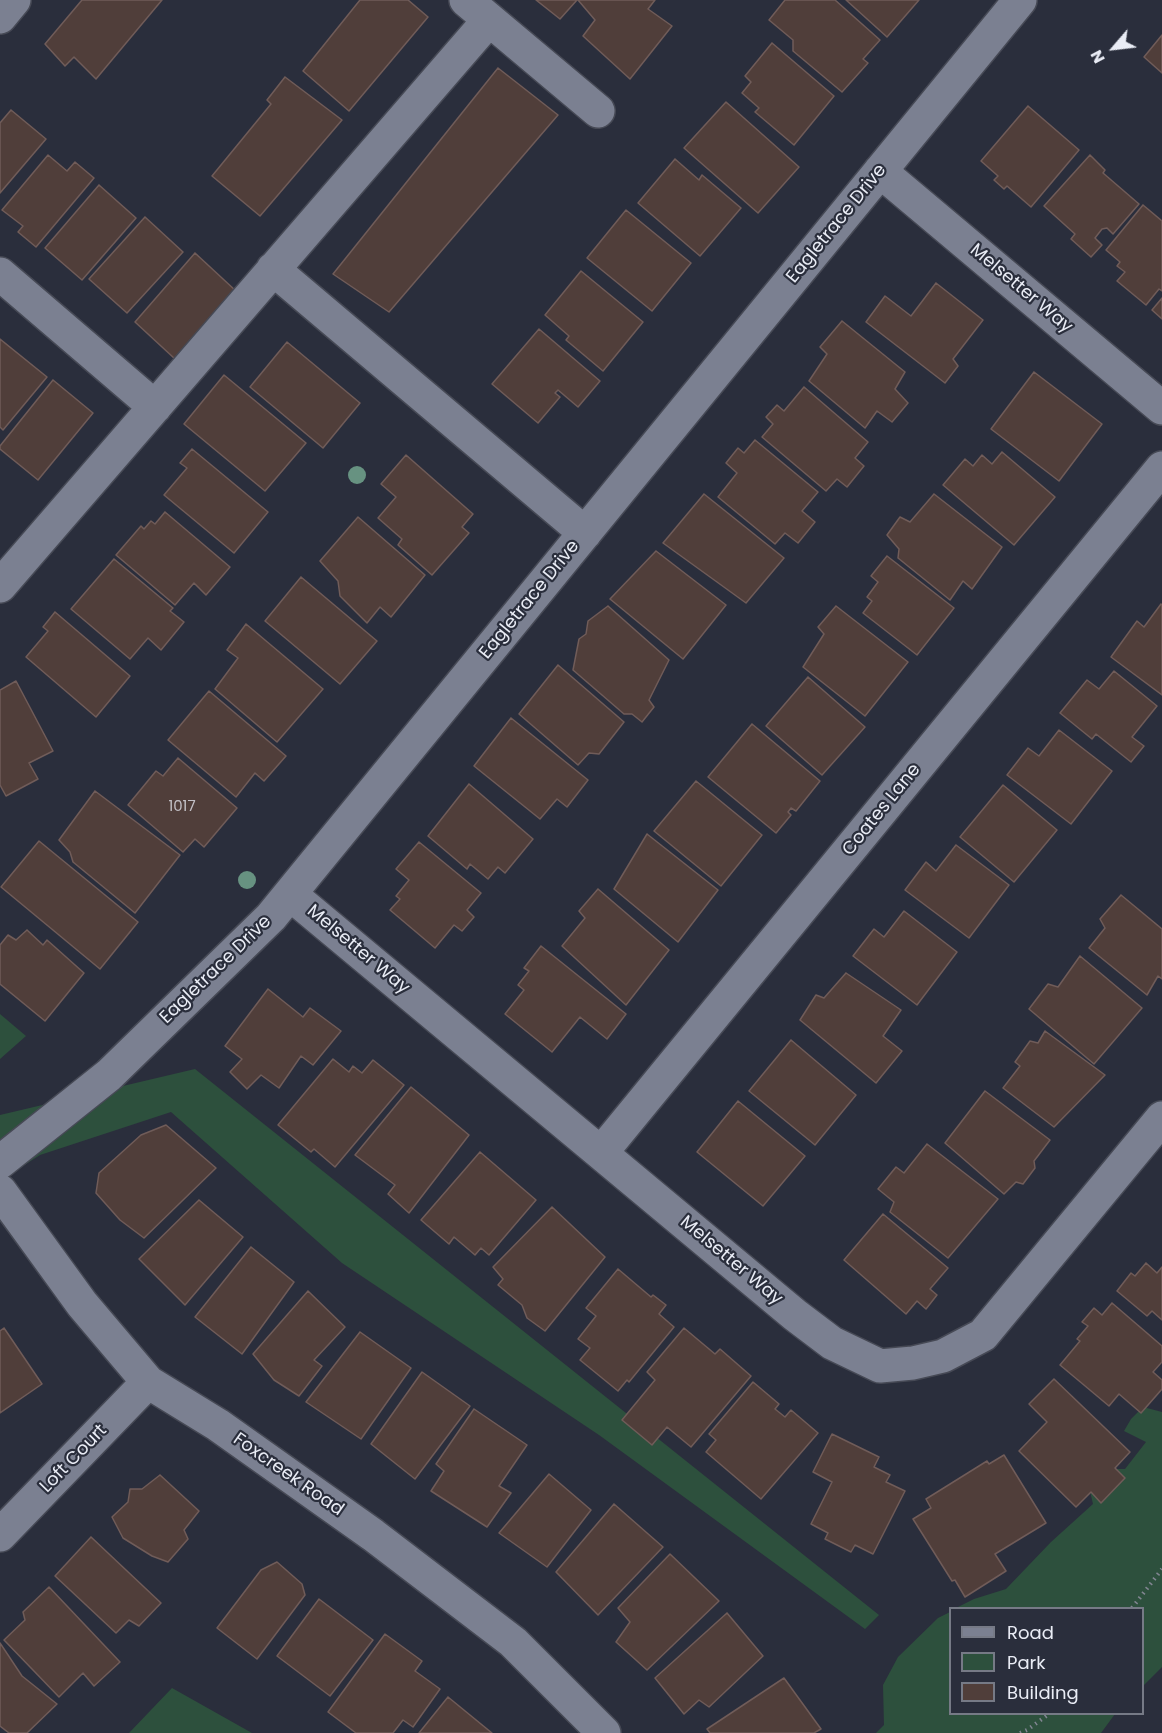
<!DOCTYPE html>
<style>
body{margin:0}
#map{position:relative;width:1162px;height:1733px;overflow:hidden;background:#2a2e3c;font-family:Poppins,sans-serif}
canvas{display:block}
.legend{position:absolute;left:949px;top:1607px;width:195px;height:108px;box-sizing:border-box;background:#2a2e3c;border:2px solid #767a86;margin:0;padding:8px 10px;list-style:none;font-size:18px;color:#e9ecf5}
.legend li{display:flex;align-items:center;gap:12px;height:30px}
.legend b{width:30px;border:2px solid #767a86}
.north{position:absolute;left:1084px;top:18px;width:60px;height:60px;-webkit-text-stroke:4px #2a2e3c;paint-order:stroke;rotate:242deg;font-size:16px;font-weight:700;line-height:24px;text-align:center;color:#e9ecf5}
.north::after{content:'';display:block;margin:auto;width:21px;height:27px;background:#e9ecf5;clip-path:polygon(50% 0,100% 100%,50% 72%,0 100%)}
</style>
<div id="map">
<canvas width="1162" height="1733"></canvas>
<ul class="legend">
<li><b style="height:8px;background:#7b8091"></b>Road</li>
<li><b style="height:16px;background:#2d503d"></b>Park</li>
<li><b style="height:16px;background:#503e3a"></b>Building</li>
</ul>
<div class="north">N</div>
</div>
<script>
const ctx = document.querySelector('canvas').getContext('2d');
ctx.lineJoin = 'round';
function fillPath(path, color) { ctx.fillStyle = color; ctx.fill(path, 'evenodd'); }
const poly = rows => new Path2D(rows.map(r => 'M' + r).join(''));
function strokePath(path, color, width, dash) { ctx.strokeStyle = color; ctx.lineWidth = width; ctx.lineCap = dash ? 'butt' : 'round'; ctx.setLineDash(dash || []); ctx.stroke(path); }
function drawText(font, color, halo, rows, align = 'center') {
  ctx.font = font + ' Poppins,sans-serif'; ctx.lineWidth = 4.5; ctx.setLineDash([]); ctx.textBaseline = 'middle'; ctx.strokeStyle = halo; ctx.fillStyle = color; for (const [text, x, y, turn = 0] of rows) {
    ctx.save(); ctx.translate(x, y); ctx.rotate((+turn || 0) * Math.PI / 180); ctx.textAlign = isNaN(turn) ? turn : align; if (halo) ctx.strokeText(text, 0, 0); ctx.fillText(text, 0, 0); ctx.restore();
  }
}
fillPath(poly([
 [0,1014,26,1036,0,1059],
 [195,1069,879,1615,865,1629,599,1435,342,1263,171,1112,40,1155,0,1181,0,1115],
 [1143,1407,1162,1412,1162,1667,1143,1686,1142,1608,956,1608,974,1599,1006,1589,1051,1542,1093,1504,1089,1487,1103,1469,1125,1469,1146,1442,1124,1431,1131,1419],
 [950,1612,950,1714,1115,1714,1101,1733,876,1733,884,1725,883,1685,898,1657,938,1618],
 [172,1688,252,1733,129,1733]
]), '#2d503d');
const building = poly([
 [82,0,162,0,96,79,74,57,65,66,45,44,82,0],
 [360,0,408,0,428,17,349,111,303,71,360,0],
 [536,0,577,0,560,19,536,0],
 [578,0,655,0,648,9,672,26,630,79,583,36,595,20,578,0],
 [785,0,835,0,880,40,863,59,868,63,842,92,793,51,793,40,769,20,785,0],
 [846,0,919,0,887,37,846,0],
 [1162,35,1162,73,1144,57,1162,35],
 [772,43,834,96,794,145,755,112,759,108,742,93,751,82,745,76,772,43],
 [498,68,558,115,389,312,333,274,498,68],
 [285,77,342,120,260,216,212,176,271,104,267,100,285,77],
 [726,102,799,167,758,213,684,148,726,102],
 [1028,106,1079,150,1031,207,1007,186,1004,189,994,180,998,176,981,161,1028,106],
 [11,110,46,139,0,193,0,123,11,110],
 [48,155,67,171,75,162,94,178,36,247,18,232,23,226,2,210,48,155],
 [1090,155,1105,170,1103,173,1139,204,1113,234,1107,228,1102,229,1095,238,1102,245,1091,257,1071,239,1075,234,1044,206,1090,155],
 [675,159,699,180,702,175,741,208,700,256,638,203,675,159],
 [99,185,136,218,82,280,45,248,99,185],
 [1143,205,1162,221,1162,291,1159,289,1146,305,1117,281,1125,272,1117,266,1120,262,1106,250,1143,205],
 [626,210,691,263,652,311,587,258,626,210],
 [145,217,183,252,127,313,89,279,145,217],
 [195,253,236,291,175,359,135,322,195,253],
 [581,271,643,322,603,371,566,340,569,336,545,315,581,271],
 [936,283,983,320,953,359,958,366,945,383,866,322,885,296,911,316,936,283],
 [1162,298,1162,319,1152,310,1162,298],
 [842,321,905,372,895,389,908,403,892,422,877,411,865,428,809,381,827,354,820,347,842,321],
 [539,329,600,381,578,407,558,390,555,393,560,397,538,423,492,384,539,329],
 [0,339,47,377,3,430,0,427,0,339],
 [287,342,360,403,323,448,250,387,287,342],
 [1034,372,1102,424,1059,481,991,429,1034,372],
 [224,375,306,443,265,491,184,424,224,375],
 [53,380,93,413,38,480,0,449,0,446,53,380],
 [804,387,868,442,855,458,864,466,847,487,837,479,826,491,762,437,773,424,766,417,777,405,784,411,804,387],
 [755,440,818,492,802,511,815,522,798,543,785,533,775,544,718,497,737,473,726,463,738,448,744,453,755,440],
 [192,449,268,512,234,553,164,495,187,468,180,463,192,449],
 [1002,452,1055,497,1014,545,943,485,965,459,973,466,982,455,992,464,1002,452],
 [406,455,473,514,462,527,469,533,432,575,398,545,402,539,378,518,396,497,381,484,406,455],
 [704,494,784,558,746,603,663,543,704,494],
 [934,494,1002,547,972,589,963,581,950,600,898,558,899,549,887,535,900,517,910,522,934,494],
 [165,512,230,567,206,595,194,583,175,605,116,555,141,526,144,529,151,521,155,524,165,512],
 [358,517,425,575,391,617,380,607,367,623,340,596,338,581,320,561,358,517],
 [656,551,726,605,683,659,610,599,656,551],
 [887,556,954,608,917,655,863,613,872,601,867,597,878,582,871,576,887,556],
 [114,559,173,608,170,611,184,622,161,650,148,638,130,659,71,609,114,559],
 [301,577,377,641,340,684,265,621,301,577],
 [1161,604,1162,605,1162,695,1111,657,1137,621,1144,627,1161,604],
 [608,606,669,660,649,700,654,707,642,722,632,714,624,714,573,670,579,639,586,634,588,621,608,606],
 [836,606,908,662,865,716,803,667,824,634,818,627,836,606],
 [55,612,130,676,96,717,26,657,48,631,43,627,55,612],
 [246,624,323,689,277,742,215,689,238,658,227,650,246,624],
 [558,665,624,722,599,754,589,753,578,765,519,714,558,665],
 [1114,671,1157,706,1132,737,1144,746,1131,762,1096,734,1092,739,1060,713,1087,680,1099,689,1114,671],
 [808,677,865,727,822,775,766,726,808,677],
 [16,681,53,751,29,763,38,779,6,796,0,785,0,690,16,681],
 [209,691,286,756,264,781,255,773,236,797,168,740,209,691],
 [511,718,588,780,567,807,557,799,540,819,474,766,511,718],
 [752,724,820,781,796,811,791,808,788,812,791,815,776,833,708,777,752,724],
 [1059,730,1112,771,1071,824,1007,775,1028,748,1039,756,1059,730],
 [178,758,237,808,204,847,195,839,183,852,128,805,156,771,163,776,178,758],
 [696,781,762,835,721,886,654,831,696,781],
 [469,784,533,839,505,873,498,867,488,879,470,864,467,869,428,836,469,784],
 [1003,785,1057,830,1014,882,960,837,1003,785],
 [95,791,180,855,135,913,73,862,70,852,59,840,95,791],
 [647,834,718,890,678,942,614,889,647,834],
 [39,841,138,922,100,969,1,887,39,841],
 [419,842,481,893,467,910,474,917,462,931,454,925,435,948,390,910,400,899,396,896,409,880,396,869,419,842],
 [956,845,1009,885,969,938,905,890,926,862,936,871,956,845],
 [598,889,669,950,626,1005,562,946,585,918,579,911,598,889],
 [1121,895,1162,929,1162,979,1158,976,1147,995,1089,948,1105,928,1100,919,1121,895],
 [904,911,957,952,917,1005,853,956,874,929,884,937,904,911],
 [27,930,43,945,47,940,84,973,45,1021,0,984,0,945,8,935,16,940,27,930],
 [541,946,626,1014,607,1039,580,1017,552,1052,505,1014,524,990,518,985,529,971,524,968,541,946],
 [1080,956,1142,1008,1094,1064,1029,1009,1048,984,1058,987,1080,956],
 [846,973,901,1010,883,1036,902,1051,876,1083,800,1020,816,995,824,998,846,973],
 [268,989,303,1017,310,1008,341,1031,313,1065,301,1056,279,1088,261,1075,247,1089,230,1072,242,1059,225,1046,268,989],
 [1045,1031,1105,1075,1054,1127,1003,1088,1020,1066,1015,1062,1030,1041,1038,1043,1045,1031],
 [791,1040,856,1095,815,1145,749,1091,791,1040],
 [333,1059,349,1072,353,1066,362,1073,373,1060,404,1085,335,1167,314,1149,311,1152,278,1125,333,1059],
 [411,1087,469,1135,409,1213,388,1194,395,1185,355,1155,411,1087],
 [985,1091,1050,1140,1034,1161,1035,1168,1023,1184,1016,1182,1004,1194,945,1143,985,1091],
 [738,1101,805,1156,763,1206,697,1152,738,1101],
 [166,1125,216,1168,144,1238,120,1220,96,1193,99,1173,141,1135,166,1125],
 [927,1144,998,1199,948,1258,890,1212,894,1202,878,1189,896,1167,904,1173,927,1144],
 [480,1152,536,1200,489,1255,481,1248,475,1255,454,1237,449,1244,421,1220,480,1152],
 [199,1200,243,1237,185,1305,139,1259,199,1200],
 [552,1207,605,1257,545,1331,527,1318,522,1305,498,1285,503,1279,493,1267,552,1207],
 [883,1214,948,1268,930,1289,937,1295,926,1309,917,1301,906,1314,844,1260,883,1214],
 [251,1247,294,1282,242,1354,195,1317,251,1247],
 [1146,1263,1157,1273,1162,1267,1162,1320,1152,1311,1147,1316,1117,1291,1131,1273,1135,1276,1146,1263],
 [618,1269,651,1297,653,1295,666,1305,659,1314,674,1327,629,1382,627,1380,618,1391,580,1360,590,1348,578,1339,596,1316,586,1308,618,1269],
 [308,1291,345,1327,314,1360,322,1366,299,1396,274,1380,253,1354,308,1291],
 [1112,1303,1162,1346,1162,1362,1153,1372,1162,1380,1162,1389,1141,1413,1119,1394,1109,1406,1060,1365,1080,1341,1077,1339,1088,1326,1082,1322,1094,1308,1102,1315,1112,1303],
 [4,1328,42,1384,0,1413,0,1331,4,1328],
 [684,1328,715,1354,720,1349,751,1376,691,1447,667,1427,652,1445,622,1420,655,1380,647,1372,684,1328],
 [360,1332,411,1368,361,1439,306,1402,360,1332],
 [422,1372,470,1406,415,1479,371,1444,422,1372],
 [1054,1379,1130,1452,1115,1468,1125,1478,1101,1503,1091,1492,1076,1507,1019,1451,1047,1422,1029,1404,1054,1379],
 [753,1382,779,1404,775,1409,785,1417,791,1410,818,1433,761,1499,706,1452,716,1440,709,1434,753,1382],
 [474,1409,527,1445,499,1486,511,1493,487,1527,431,1491,444,1471,436,1464,474,1409],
 [832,1434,879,1457,874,1467,890,1475,886,1482,905,1491,873,1554,855,1545,851,1552,825,1539,828,1533,811,1524,832,1482,813,1472,832,1434],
 [1004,1455,1046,1523,995,1554,1006,1571,965,1597,955,1580,952,1581,913,1519,931,1508,926,1499,987,1461,989,1464,1004,1455],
 [549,1474,591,1510,547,1567,499,1533,549,1474],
 [160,1475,199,1511,184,1530,188,1539,168,1562,152,1556,123,1538,112,1517,128,1502,130,1489,142,1489,160,1475],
 [614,1504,663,1547,598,1615,556,1572,614,1504],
 [91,1537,161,1603,139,1626,129,1620,116,1633,55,1576,91,1537],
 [670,1554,719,1601,647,1670,616,1642,630,1622,618,1608,670,1554],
 [277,1562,302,1584,305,1595,257,1659,217,1628,261,1570,277,1562],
 [49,1587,120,1662,94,1686,83,1673,59,1697,4,1640,25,1620,23,1612,49,1587],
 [319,1599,373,1640,330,1696,277,1656,319,1599],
 [727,1613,763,1656,709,1707,699,1700,684,1714,655,1678,727,1613],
 [385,1634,422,1661,415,1671,440,1689,413,1727,403,1720,393,1733,356,1733,328,1712,385,1634],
 [0,1643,22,1676,57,1704,27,1733,9,1733,0,1726,0,1643],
 [784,1678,821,1729,814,1733,710,1733,707,1729,784,1678],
 [448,1697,492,1733,419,1733,448,1697]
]);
fillPath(building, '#503e3a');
strokePath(building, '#705c59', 1.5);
const minor = poly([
 [466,0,598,111],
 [0,17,14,0],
 [880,171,1162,408],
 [273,269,585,533],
 [0,274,155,407],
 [0,586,489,20],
 [290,894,795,1315,832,1343,880,1366,913,1363,943,1356,983,1335,1162,1118],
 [601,1153,1162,468],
 [0,1162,109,1075,271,917,1020,0],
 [0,1191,82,1304,148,1382,218,1425,373,1535,513,1642,604,1733],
 [0,1535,148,1382]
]);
strokePath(minor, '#464955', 36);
strokePath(poly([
 [1132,1608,1162,1569],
 [1020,1733,1027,1730,1049,1714]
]), '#818591', 4, [1.5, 4.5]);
strokePath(minor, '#7b8091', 33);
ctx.fillStyle = '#679281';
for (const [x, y] of [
 [357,475],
 [247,880]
]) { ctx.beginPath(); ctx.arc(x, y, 9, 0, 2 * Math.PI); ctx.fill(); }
drawText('15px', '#c3c0c6', null, [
 ["1017",182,807]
]);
drawText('18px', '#e9ecf5', '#2a2e3c', [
 ["Eagletrace Drive",837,224,-51],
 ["Melsetter Way",1021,289,40],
 ["Eagletrace Drive",530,600,-51],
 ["Coates Lane",882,810,-51],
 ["Melsetter Way",358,950,40],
 ["Eagletrace Drive",216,970,-44],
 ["Melsetter Way",731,1261,40],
 ["Loft Court",74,1459,-46],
 ["Foxcreek Road",288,1475,35]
]);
</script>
